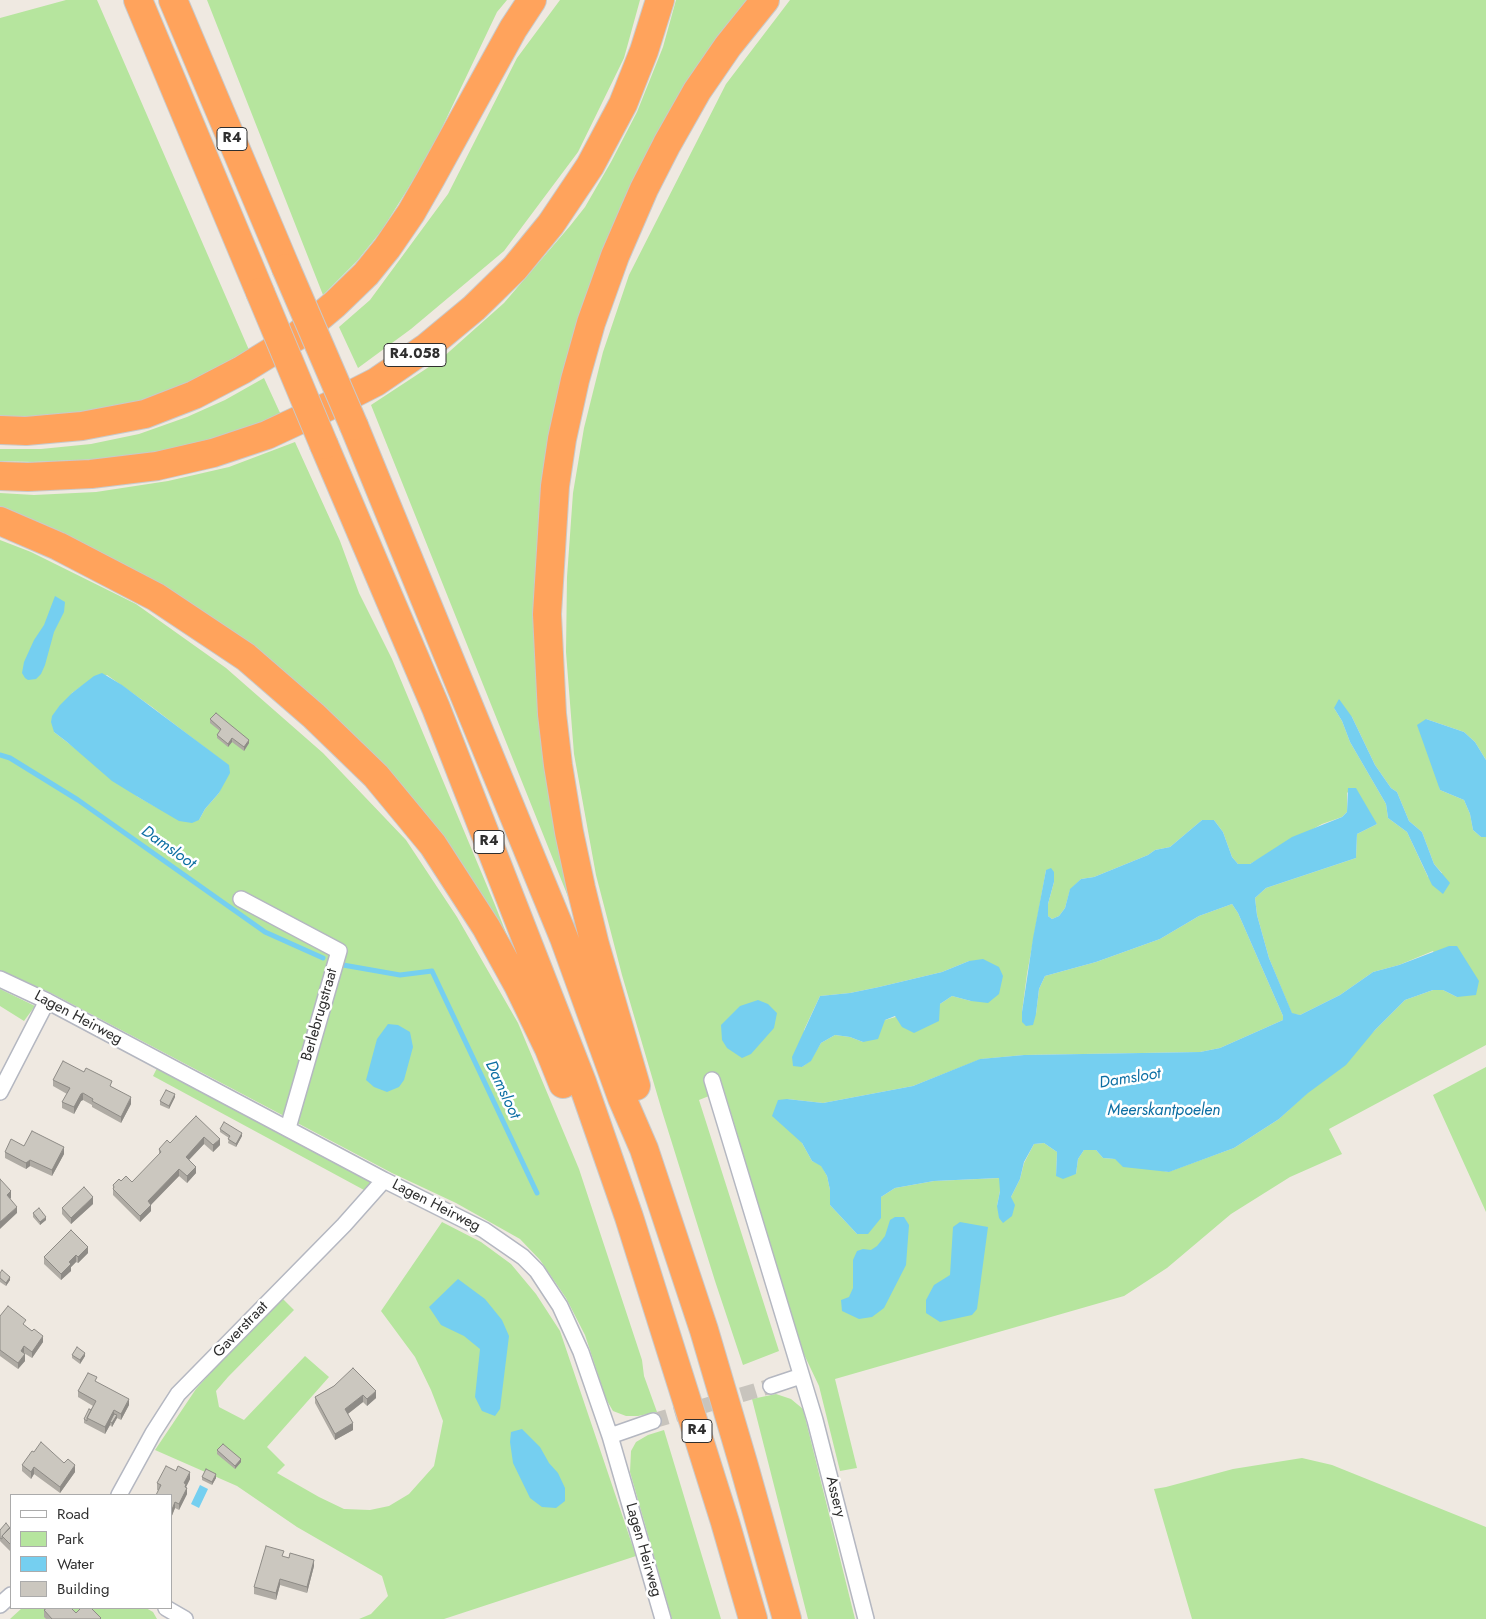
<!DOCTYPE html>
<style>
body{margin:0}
#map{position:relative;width:1486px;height:1619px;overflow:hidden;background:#efe9e1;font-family:Jost,sans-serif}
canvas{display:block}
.legend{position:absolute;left:10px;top:1494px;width:162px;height:115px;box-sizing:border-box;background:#fff;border:1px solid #ababab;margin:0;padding:6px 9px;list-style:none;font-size:15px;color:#2e2e2e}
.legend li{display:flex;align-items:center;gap:10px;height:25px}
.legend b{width:25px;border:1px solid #ababab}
</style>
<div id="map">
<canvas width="1486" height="1619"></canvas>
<ul class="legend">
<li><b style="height:6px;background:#fff"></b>Road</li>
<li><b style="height:14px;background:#b6e59e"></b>Park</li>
<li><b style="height:14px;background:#75cff0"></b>Water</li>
<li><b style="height:14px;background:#cbc7bf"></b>Building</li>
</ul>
</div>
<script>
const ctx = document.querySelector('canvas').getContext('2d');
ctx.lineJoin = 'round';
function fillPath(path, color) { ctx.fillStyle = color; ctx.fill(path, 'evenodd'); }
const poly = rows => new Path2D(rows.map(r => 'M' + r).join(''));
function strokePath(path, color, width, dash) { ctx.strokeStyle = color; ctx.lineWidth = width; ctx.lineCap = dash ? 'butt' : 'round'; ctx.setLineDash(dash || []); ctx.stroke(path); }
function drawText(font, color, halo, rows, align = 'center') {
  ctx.font = font + ' Jost,sans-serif'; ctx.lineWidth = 5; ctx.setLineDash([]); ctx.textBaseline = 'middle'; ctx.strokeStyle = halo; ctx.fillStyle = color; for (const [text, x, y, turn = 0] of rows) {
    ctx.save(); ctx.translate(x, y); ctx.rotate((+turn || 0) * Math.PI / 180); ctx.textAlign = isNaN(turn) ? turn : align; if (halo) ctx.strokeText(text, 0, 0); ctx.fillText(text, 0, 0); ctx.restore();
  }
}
fillPath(poly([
 [66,0,97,0,249,350,173,390,131,404,83,414,0,419,0,18],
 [207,0,507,0,497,12,429,155,382,230,357,261,323,295],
 [560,0,640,0,624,58,578,152,504,251,411,329,358,368,339,327,370,300,448,194,517,58],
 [676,0,753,0,616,231,537,568,583,934,371,405,441,359,504,303,570,226,585,207,611,162,637,112,663,47],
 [790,0,1486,0,1486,760,1475,742,1464,732,1426,719,1440,790,1464,800,1470,814,1473,830,1481,837,1486,837,1486,1045,1329,1129,1342,1154,1290,1177,1231,1214,1167,1268,1124,1296,835,1379,857,1468,840,1471,819,1386,801,1348,724,1090,699,1100,779,1351,743,1365,715,1281,662,1111,622,975,596,875,574,754,566,652,567,577,573,493,584,428,603,352,629,275,726,84],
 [1334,708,1352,717,1375,765,1391,788,1397,792,1409,821,1422,832,1434,864,1442,873,1428,877,1407,832,1388,818,1386,804,1350,742,1342,721],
 [1347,792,1377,824,1357,834,1356,858,1266,888,1255,898,1257,915,1269,958,1292,1014,1300,1015,1340,995,1373,972,1399,965,1433,951,1457,997,1443,990,1433,990,1405,1000,1375,1030,1279,1119,1234,1148,1168,1172,1115,1159,1103,1158,1096,1150,1084,1150,1078,1159,1076,1174,1056,1176,1057,1152,1044,1143,1034,1144,1024,1163,1020,1179,1011,1197,997,1206,1000,1191,1000,1178,934,1181,895,1188,881,1197,857,1234,830,1205,830,1190,827,1176,821,1165,812,1161,802,1143,787,1099,823,1103,913,1086,981,1059,1024,1055,1200,1052,1220,1048,1283,1020,1283,1016,1238,913,1232,904,1199,916,1160,939,1096,962,1045,976,1039,989,1036,1014,1022,1022,1022,1012,1027,974,1046,870,1054,882,1048,904,1048,916,1052,919,1059,916,1065,908,1070,890,1081,879,1094,877,1148,855,1155,850,1170,847,1202,820,1214,820,1223,832,1232,857,1238,864,1250,864,1322,824,1342,817,1347,812],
 [969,961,971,1001,952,996,940,1004,885,1020,863,1042,850,1037,835,1035,821,1043,810,1061,802,1067,804,1030,820,996,850,993,879,987,942,972],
 [264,378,281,415,229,436,181,448,106,459,33,462,0,461,0,449,41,449,91,444,139,434,187,417,225,400],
 [295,442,340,541,359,593,392,659,495,905,522,973,340,726,0,512,0,493,34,495,96,492,168,481,229,467],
 [0,540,31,552,136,604,226,668,323,753,406,840,457,917,518,1023,579,1169,642,1360,644,1376,657,1412,638,1416,626,1416,613,1411,606,1399,585,1335,566,1298,540,1260,520,1239,456,1203,392,1173,53,994,0,970],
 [107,675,152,707,229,766,219,793,205,809,199,820,156,807,138,797,54,732,72,693,82,686],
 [0,989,35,1006,24,1021,0,1006],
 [158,1066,374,1180,364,1190,153,1076],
 [1486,1067,1486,1212,1433,1095],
 [442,1222,481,1242,511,1264,536,1294,560,1331,636,1556,444,1619,359,1619,371,1614,388,1596,382,1576,297,1527,237,1486,155,1450,196,1389,280,1296,294,1310,228,1377,216,1391,219,1407,244,1420,305,1356,329,1377,267,1447,285,1465,277,1473,319,1497,344,1509,370,1510,389,1506,409,1494,434,1466,443,1421,431,1390,415,1357,381,1311],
 [776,1394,791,1399,803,1409,855,1619,808,1619,752,1399],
 [664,1430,721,1619,672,1619,630,1472,631,1451,636,1442,648,1435],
 [1302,1458,1332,1465,1486,1527,1486,1619,1192,1619,1154,1489,1166,1487,1233,1469],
 [22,1608,146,1608,153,1612,157,1619,10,1619]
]), '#b6e59e');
fillPath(poly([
 [55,596,65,602,64,612,54,632,45,665,41,674,36,679,28,680,25,678,22,673,24,662,34,640,44,625],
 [102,673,122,685,229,765,230,773,219,793,205,809,199,820,192,823,179,821,138,797,112,781,67,742,54,732,51,722,52,716,60,705,72,693,94,676],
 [1339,699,1352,717,1375,765,1391,788,1397,792,1409,821,1422,832,1434,864,1450,883,1443,894,1432,885,1407,832,1388,818,1386,804,1350,742,1342,721,1334,708],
 [1426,719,1464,732,1475,742,1486,760,1486,837,1481,837,1473,830,1470,814,1464,800,1440,790,1417,725],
 [1348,788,1356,788,1377,824,1357,834,1356,858,1266,888,1255,898,1257,915,1269,958,1292,1013,1300,1015,1340,995,1373,972,1399,965,1449,946,1457,946,1479,981,1476,995,1457,997,1443,990,1433,990,1405,1000,1375,1030,1346,1065,1308,1093,1279,1119,1234,1148,1169,1172,1123,1167,1115,1159,1103,1158,1096,1150,1084,1150,1078,1159,1076,1174,1063,1179,1056,1176,1057,1152,1044,1143,1034,1144,1024,1162,1020,1179,1011,1197,1015,1205,1012,1216,1003,1223,999,1218,997,1206,1000,1191,999,1178,934,1181,895,1188,881,1197,881,1218,868,1234,857,1234,830,1205,830,1190,827,1176,821,1166,812,1161,802,1143,772,1116,778,1100,787,1099,823,1103,913,1086,980,1059,1024,1055,1200,1052,1220,1048,1283,1020,1283,1016,1238,913,1232,904,1199,916,1160,939,1096,962,1045,976,1039,989,1036,1014,1033,1025,1026,1026,1022,1022,1022,1012,1033,938,1046,870,1051,868,1054,872,1054,882,1048,904,1048,916,1052,919,1059,916,1065,908,1070,889,1081,879,1094,877,1148,855,1155,850,1170,847,1202,820,1214,820,1223,832,1232,857,1238,864,1250,864,1292,837,1342,817,1347,812],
 [983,959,999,967,1003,976,999,994,988,1003,971,1001,952,996,940,1004,939,1021,914,1033,902,1027,895,1016,885,1020,878,1039,863,1042,850,1037,835,1035,821,1043,811,1061,802,1067,793,1066,792,1057,820,996,850,993,879,987,942,972,969,961],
 [758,1000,768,1004,777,1013,774,1028,751,1054,742,1058,727,1048,722,1040,721,1025,740,1006],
 [388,1024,398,1025,410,1032,413,1047,404,1080,399,1087,387,1092,374,1087,366,1080,377,1039],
 [895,1217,904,1217,909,1225,906,1265,884,1308,872,1317,859,1319,842,1311,841,1300,849,1297,853,1288,853,1260,857,1251,863,1249,871,1250,877,1246,885,1236,890,1220],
 [960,1222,988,1227,977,1309,972,1315,940,1322,926,1313,926,1300,934,1285,950,1275,953,1227],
 [458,1279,485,1299,502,1320,509,1336,500,1409,495,1416,482,1411,475,1397,480,1349,464,1336,441,1325,429,1307],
 [522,1429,540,1447,549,1463,558,1473,565,1488,565,1501,556,1508,542,1507,530,1498,513,1463,510,1442,511,1432],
 [200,1485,208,1489,199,1508,191,1504]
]), '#75cff0');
strokePath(poly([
 [0,755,10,758,78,800,265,932,323,958],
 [343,965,400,975,432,971,537,1193]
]), '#75cff0', 5);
strokePath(poly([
 [653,1421,771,1386]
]), '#c8c4bd', 15, [15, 8]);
const minor = poly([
 [241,899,339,951,288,1128],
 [0,979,47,1001,384,1180,484,1230,523,1257,537,1271,560,1306,581,1352,610,1436,663,1619],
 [712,1080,815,1420,866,1619],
 [0,1092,47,1001],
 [771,1386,801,1376],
 [610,1436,653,1421],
 [119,1495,153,1433,178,1394,344,1225,384,1180],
 [0,1605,11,1595],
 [166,1608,185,1619]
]);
const motorway = poly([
 [138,0,260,292],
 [173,0,286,268],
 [354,426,564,938,622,1098,644,1149,704,1330,744,1466,787,1619],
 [0,430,26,431,82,426,145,414,194,395,242,370,297,336,335,304,366,274,387,248,411,213,431,178,513,29,532,0],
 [324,445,436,708,582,1082,629,1217,725,1522,753,1619],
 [0,476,28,477,91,474,157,466,213,453,267,435,327,407,376,382,427,347,474,308,515,268,551,224,590,166,623,104,644,51,660,0],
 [0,521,58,546,156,597,246,657,314,716,376,776,433,845,486,927,518,985,549,1049,563,1084],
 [636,1086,595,945,581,888,569,832,558,765,552,714,547,614,555,486,562,439,575,380,591,323,615,256,644,189,667,144,697,91,728,46,765,0]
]);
strokePath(minor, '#b4b7c1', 18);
strokePath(motorway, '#c9c9c9', 30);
strokePath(minor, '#fff', 15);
strokePath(motorway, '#ffa35c', 28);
const motorwayBridge = poly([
 [286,268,354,426],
 [260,292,324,445]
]);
strokePath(motorwayBridge, '#c9c9c9', 30, []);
strokePath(motorwayBridge, '#ffa35c', 28);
fillPath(poly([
 [210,719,249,743,244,751,232,742,228,747,217,738,217,735,220,731,210,723],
 [53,1080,112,1087,131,1104,121,1123,92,1107,92,1105,83,1100,81,1101,74,1114,62,1108,62,1102,67,1094,53,1086],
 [175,1097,169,1109,160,1105,160,1101],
 [196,1116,220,1145,213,1152,204,1144,189,1160,196,1173,187,1183,179,1176,151,1204,151,1211,140,1222,113,1195,113,1185,121,1181,132,1182,159,1155,159,1149,170,1143],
 [220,1129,242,1136,236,1147,228,1143,229,1138,220,1132],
 [24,1146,64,1154,52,1176,30,1166,26,1169,5,1158,5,1152],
 [93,1204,71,1224,62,1214,62,1208],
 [33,1213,46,1220,40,1225,33,1217],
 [88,1253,78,1263,76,1262,71,1267,71,1271,61,1280,44,1264,44,1257],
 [0,1273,10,1280,6,1286,0,1282],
 [0,1316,26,1326,43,1342,32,1358,24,1353,25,1361,18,1369,0,1356],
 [72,1355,85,1356,80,1364,72,1358],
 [97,1382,129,1405,121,1420,117,1418,112,1427,110,1425,105,1434,84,1423,84,1419,93,1406,78,1397,78,1391],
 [334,1386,376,1398,367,1406,363,1402,348,1414,353,1430,335,1440,315,1403,315,1397],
 [217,1450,241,1462,235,1469,217,1454],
 [64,1463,75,1472,60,1493,34,1474,31,1479,22,1471,22,1465],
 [202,1477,216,1478,212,1485,202,1480],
 [190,1479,186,1487,187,1494,179,1510,175,1508,171,1518,171,1495,157,1490,157,1483],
 [11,1526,11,1552,0,1541,0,1530,10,1528],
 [284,1557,314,1566,307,1593,280,1585,276,1600,254,1594,254,1587],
 [44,1610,76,1613,101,1619,46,1619,44,1617]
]), '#afaba4');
fillPath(poly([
 [232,738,232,742,228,747,228,744],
 [249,740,249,743,244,751,244,747],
 [83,1093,83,1100,81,1101,74,1114,74,1107,81,1094],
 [175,1094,175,1097,169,1109,169,1106],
 [131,1097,131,1104,121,1123,121,1117],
 [242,1133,242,1136,236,1147,236,1144],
 [204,1137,204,1144,186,1163,186,1157],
 [220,1139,220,1145,213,1152,213,1145],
 [64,1147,64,1154,52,1176,52,1170],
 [30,1160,30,1166,26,1169,26,1163],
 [196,1167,196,1173,187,1183,187,1176],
 [179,1169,179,1176,148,1208,148,1201],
 [11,1191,11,1198,7,1202,7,1195],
 [93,1197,93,1204,71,1224,71,1218],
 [151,1205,151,1211,140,1222,140,1216],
 [17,1207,17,1213,0,1229,0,1222],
 [46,1217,46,1220,40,1225,40,1222],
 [88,1247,88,1253,78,1263,78,1257],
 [76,1255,76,1262,71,1267,71,1271,61,1280,61,1274,69,1262],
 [10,1277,10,1280,6,1286,6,1283],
 [43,1336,43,1342,32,1358,32,1352],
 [24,1346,24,1353,21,1357,21,1351],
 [85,1353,85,1356,80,1364,80,1360],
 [25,1354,25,1361,18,1369,18,1363],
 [376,1391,376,1398,367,1406,367,1399],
 [363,1395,363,1402,345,1416,345,1409],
 [129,1399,129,1405,121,1420,121,1414],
 [114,1410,114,1417,110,1422,110,1425,105,1434,105,1427],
 [117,1415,117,1418,112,1427,112,1423],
 [353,1423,353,1430,335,1440,335,1434],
 [241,1459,241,1462,235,1469,235,1466],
 [75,1465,75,1472,60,1493,60,1487],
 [34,1467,34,1474,31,1479,31,1472],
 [190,1472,190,1479,186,1487,187,1488,187,1494,179,1510,179,1504,184,1483],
 [216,1474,216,1478,212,1485,212,1482],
 [175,1502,175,1508,171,1518,171,1512],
 [314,1560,314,1566,307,1593,307,1587],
 [280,1579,280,1585,276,1600,276,1593]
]), '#8e8b86');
const building = poly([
 [216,713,249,740,244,747,232,738,228,744,217,735,221,729,210,719,216,713],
 [63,1061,84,1072,86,1068,112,1081,110,1086,131,1097,121,1117,92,1101,93,1099,83,1093,81,1094,74,1107,62,1102,70,1088,53,1080,63,1061],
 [166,1090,175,1094,169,1106,160,1101,166,1090],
 [196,1116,220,1139,213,1145,204,1137,186,1157,196,1167,187,1176,179,1169,148,1201,151,1205,140,1216,113,1189,114,1187,113,1185,119,1179,121,1181,126,1176,132,1182,161,1152,159,1149,167,1140,170,1143,196,1116],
 [224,1122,242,1133,236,1144,228,1139,230,1136,220,1129,224,1122],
 [32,1131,64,1147,52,1170,30,1160,26,1163,5,1152,11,1139,24,1146,32,1131],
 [0,1179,11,1191,7,1195,17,1207,0,1222,0,1179],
 [84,1187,93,1197,71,1218,62,1208,84,1187],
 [39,1208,46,1217,40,1222,33,1213,39,1208],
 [71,1230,88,1247,78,1257,76,1255,69,1262,71,1264,61,1274,44,1257,71,1230],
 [2,1270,10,1277,6,1283,0,1278,0,1273,2,1270],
 [8,1306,26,1320,23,1324,32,1331,34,1329,43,1336,32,1352,24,1346,21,1351,25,1354,18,1363,0,1350,0,1316,8,1306],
 [77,1347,85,1353,80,1360,72,1355,77,1347],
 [353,1368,376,1391,367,1399,363,1395,345,1409,353,1423,335,1434,315,1397,334,1386,353,1368],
 [88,1373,97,1377,95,1381,129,1399,121,1414,114,1410,105,1427,87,1418,96,1401,78,1391,88,1373],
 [89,1409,91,1410,87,1418,87,1421,84,1419,89,1409],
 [114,1414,117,1415,112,1423,110,1422,114,1414],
 [41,1442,64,1463,68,1459,75,1465,60,1487,34,1467,31,1472,22,1465,32,1451,34,1452,41,1442],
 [223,1444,241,1459,235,1466,217,1450,223,1444],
 [166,1466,176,1471,178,1466,190,1472,184,1483,186,1484,185,1487,187,1488,179,1504,175,1502,171,1512,171,1495,156,1495,161,1485,157,1483,166,1466],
 [206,1469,216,1474,212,1482,202,1477,206,1469],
 [6,1523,10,1528,2,1536,2,1539,0,1538,0,1530,6,1523],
 [11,1526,11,1545,2,1536,11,1526],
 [266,1546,284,1551,282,1556,289,1558,290,1553,314,1560,307,1587,280,1579,276,1593,254,1587,266,1546],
 [47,1608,71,1608,76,1613,81,1608,91,1608,101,1618,100,1619,52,1619,44,1610,47,1608]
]);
fillPath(building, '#cbc7bf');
strokePath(building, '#8e8b86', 1);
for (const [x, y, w] of [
 [232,139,30],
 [415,355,62],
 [489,842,30],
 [697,1431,30]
]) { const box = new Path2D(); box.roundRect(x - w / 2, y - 11.5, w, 23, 4); ctx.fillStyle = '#fff'; ctx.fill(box); strokePath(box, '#2e2e2e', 1); }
drawText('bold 14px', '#2e2e2e', null, [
 ["R4",232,139],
 ["R4.058",415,355],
 ["R4",489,842],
 ["R4",697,1431]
]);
drawText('15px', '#2e2e2e', '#fff', [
 ["Berlebrugstraat",320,1015,-74],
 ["Lagen Heirweg",78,1018,28],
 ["Lagen Heirweg",436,1206,27],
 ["Gaverstraat",241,1330,-46],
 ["Assery",835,1497,76],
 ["Lagen Heirweg",643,1550,74]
]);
drawText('italic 16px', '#0d6fa3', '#fff', [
 ["Damsloot",168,848,35],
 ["Damsloot",1130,1079,-9],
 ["Damsloot",502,1090,65],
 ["Meerskantpoelen",1164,1111]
]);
</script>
